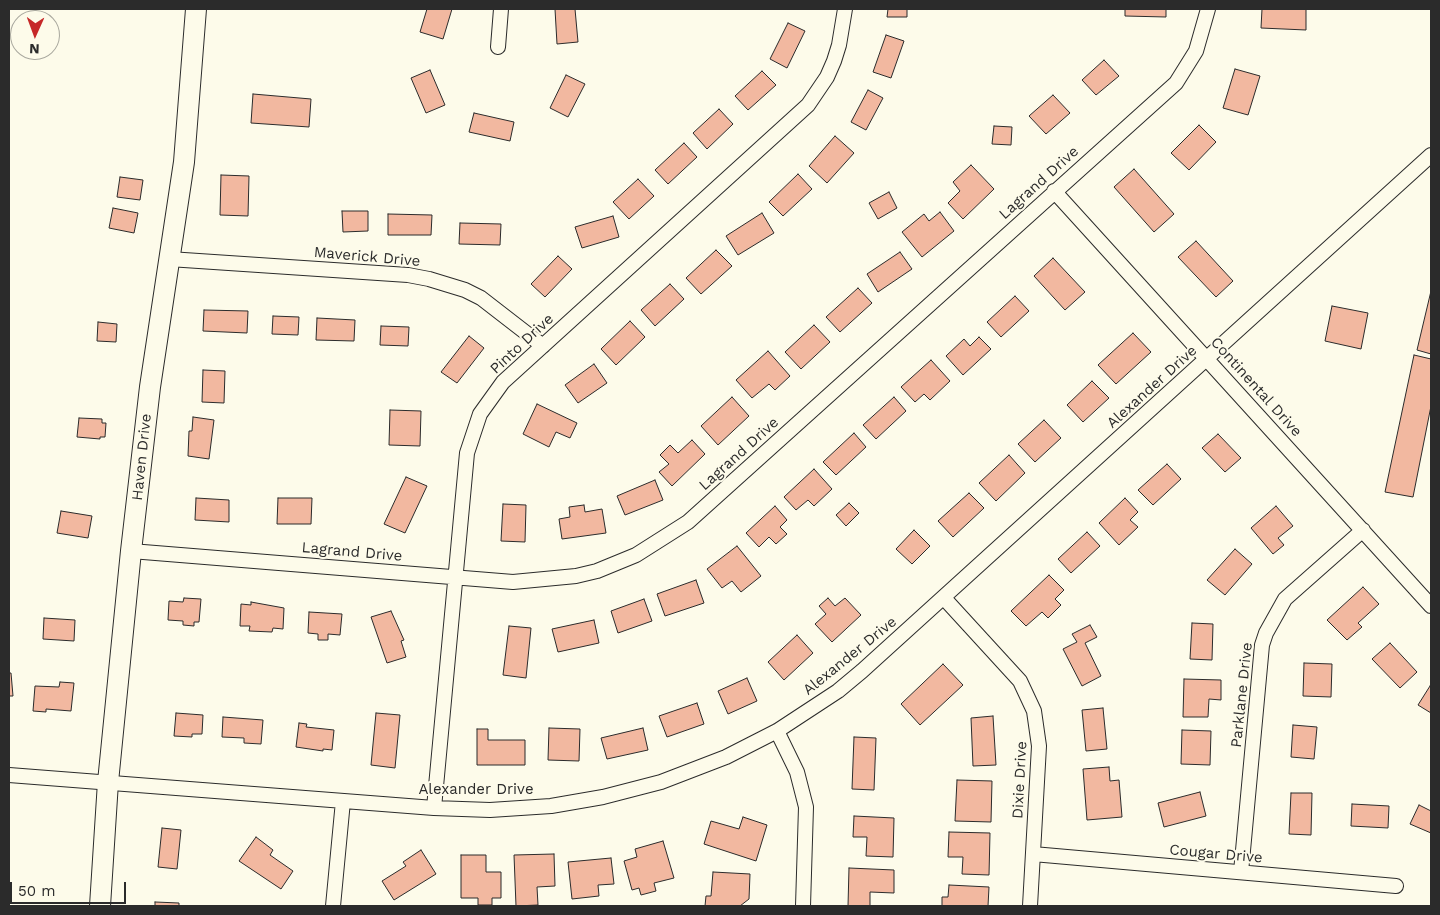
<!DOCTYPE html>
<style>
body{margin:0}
#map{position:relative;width:1440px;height:915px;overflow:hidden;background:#fdfbea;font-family:"Work Sans",sans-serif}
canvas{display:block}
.frame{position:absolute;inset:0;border:10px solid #2b2b2b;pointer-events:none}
.north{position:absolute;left:10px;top:10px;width:50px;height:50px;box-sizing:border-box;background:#fdfbea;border:1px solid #a9a89e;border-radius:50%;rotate:182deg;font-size:14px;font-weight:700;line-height:20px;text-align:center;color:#2b2b2b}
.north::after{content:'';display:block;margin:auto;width:18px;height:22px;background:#c62828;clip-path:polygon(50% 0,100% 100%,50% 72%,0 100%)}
.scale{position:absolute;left:10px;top:882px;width:116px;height:22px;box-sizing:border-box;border:2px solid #2b2b2b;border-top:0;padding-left:6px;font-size:15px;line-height:18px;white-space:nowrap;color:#2b2b2b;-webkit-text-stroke:4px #fdfbea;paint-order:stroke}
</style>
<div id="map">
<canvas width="1440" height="915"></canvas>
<div class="frame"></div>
<div class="north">N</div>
<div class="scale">50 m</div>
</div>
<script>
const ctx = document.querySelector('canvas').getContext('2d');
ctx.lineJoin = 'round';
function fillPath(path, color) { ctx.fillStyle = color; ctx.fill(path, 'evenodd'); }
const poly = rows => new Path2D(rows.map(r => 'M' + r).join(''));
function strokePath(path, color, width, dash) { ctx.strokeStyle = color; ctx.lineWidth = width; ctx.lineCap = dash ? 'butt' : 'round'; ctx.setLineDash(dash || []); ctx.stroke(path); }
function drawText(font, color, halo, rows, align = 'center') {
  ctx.font = font + ' "Work Sans",sans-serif'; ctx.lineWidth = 4; ctx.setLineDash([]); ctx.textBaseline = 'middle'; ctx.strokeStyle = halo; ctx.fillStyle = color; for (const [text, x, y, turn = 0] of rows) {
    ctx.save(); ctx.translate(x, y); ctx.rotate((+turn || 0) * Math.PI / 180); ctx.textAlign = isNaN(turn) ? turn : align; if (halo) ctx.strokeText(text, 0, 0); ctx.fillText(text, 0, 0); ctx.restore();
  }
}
const building = poly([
 [427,9,452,9,443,39,420,32,427,9],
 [555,9,575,9,578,42,557,44,555,9],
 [888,9,907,9,907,17,887,17,888,9],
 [1125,9,1166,9,1166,17,1125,16,1125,9],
 [1262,9,1306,9,1306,30,1261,28,1262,9],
 [788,23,805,31,787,68,770,59,788,23],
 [886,35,904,41,891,78,873,72,886,35],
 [1104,60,1119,76,1096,95,1082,80,1104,60],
 [1235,69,1260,76,1248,115,1223,108,1235,69],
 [430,70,445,105,426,113,411,78,430,70],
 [762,71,776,85,748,110,735,96,762,71],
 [566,75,585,84,568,117,550,108,566,75],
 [868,90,883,98,866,130,851,122,868,90],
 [253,94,311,99,309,127,251,123,253,94],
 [1053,95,1070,113,1046,134,1029,116,1053,95],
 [719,109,733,124,707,149,693,133,719,109],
 [474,113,514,122,510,141,469,132,474,113],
 [1199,125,1216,142,1189,170,1171,153,1199,125],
 [994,126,1012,127,1011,145,992,144,994,126],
 [835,136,854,153,827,183,809,166,835,136],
 [684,143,697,157,668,184,655,170,684,143],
 [971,165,994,189,963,219,948,203,960,191,953,182,971,165],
 [1134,169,1174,214,1154,232,1114,187,1134,169],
 [798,174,812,189,783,216,769,202,798,174],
 [221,175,249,176,248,216,220,215,221,175],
 [120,177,143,180,140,200,117,197,120,177],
 [638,179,654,196,629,219,613,202,638,179],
 [889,192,897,208,878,219,869,203,889,192],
 [113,208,138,213,134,233,109,228,113,208],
 [342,211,368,211,368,231,343,232,342,211],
 [940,212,954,231,922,257,902,232,924,214,929,221,940,212],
 [762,213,774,233,738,255,726,236,762,213],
 [388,214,432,215,431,235,388,235,388,214],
 [613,216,619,237,582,248,575,227,613,216],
 [460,223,501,224,500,245,459,244,460,223],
 [1196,241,1233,281,1216,297,1178,257,1196,241],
 [716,250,732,266,701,294,686,278,716,250],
 [900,252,912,269,878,292,867,274,900,252],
 [558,256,572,269,545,297,531,284,558,256],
 [1053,258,1085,292,1065,310,1034,276,1053,258],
 [670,284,684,299,655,326,641,310,670,284],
 [858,288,872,303,840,332,826,317,858,288],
 [1431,291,1431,354,1417,350,1431,291],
 [1015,296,1029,311,1001,337,987,322,1015,296],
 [1332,306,1368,313,1361,349,1325,341,1332,306],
 [204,310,248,311,247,333,203,331,204,310],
 [273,316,299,317,298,335,272,334,273,316],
 [317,318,355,320,354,341,316,340,317,318],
 [630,321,645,337,616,365,601,349,630,321],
 [98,322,117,324,116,342,97,341,98,322],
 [814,325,830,342,801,369,785,352,814,325],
 [381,326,409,327,408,346,380,345,381,326],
 [1133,333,1151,352,1116,384,1098,365,1133,333],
 [469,336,484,348,457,383,441,372,469,336],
 [979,337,991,349,963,375,946,356,964,339,970,346,979,337],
 [768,351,790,376,775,390,769,384,752,398,736,380,768,351],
 [1414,355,1431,359,1431,406,1413,497,1385,492,1414,355],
 [931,360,950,381,930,400,924,394,915,402,901,387,931,360],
 [594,364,607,383,578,403,565,385,594,364],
 [203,370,225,371,224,403,202,402,203,370],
 [1092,381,1109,398,1083,422,1067,405,1092,381],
 [732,397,749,416,718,445,701,426,732,397],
 [894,397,906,411,876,439,863,425,894,397],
 [537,404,577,423,570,438,556,432,549,447,523,434,537,404],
 [390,410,421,411,420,446,389,445,390,410],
 [193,417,214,420,209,459,188,456,189,431,192,431,193,417],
 [79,418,102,419,102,423,106,423,105,437,100,437,100,439,77,437,79,418],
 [1044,420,1061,438,1035,462,1018,444,1044,420],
 [854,433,866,447,836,475,823,462,854,433],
 [1218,434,1241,458,1225,472,1202,448,1218,434],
 [692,440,705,454,672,486,659,472,669,464,660,455,670,445,678,453,692,440],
 [1009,455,1025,473,996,501,979,483,1009,455],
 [1167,464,1181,479,1153,505,1138,490,1167,464],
 [814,469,832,489,814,506,808,500,796,510,784,497,814,469],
 [406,477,427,486,405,533,384,524,406,477],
 [655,480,663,500,625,515,617,496,655,480],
 [969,493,984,508,953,537,938,521,969,493],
 [196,498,229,500,229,522,195,520,196,498],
 [278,498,312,498,311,524,277,524,278,498],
 [1125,498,1138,512,1130,520,1138,527,1119,545,1099,523,1125,498],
 [849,503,859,513,846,526,836,515,849,503],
 [503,504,526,505,525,542,501,541,503,504],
 [584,505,585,512,602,509,606,533,562,539,559,519,570,517,569,507,584,505],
 [775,506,787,520,780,527,787,534,776,544,769,537,759,547,746,533,775,506],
 [1276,506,1293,526,1278,538,1284,545,1273,554,1251,528,1276,506],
 [61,511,92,516,88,538,57,533,61,511],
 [914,530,930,546,912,564,896,549,914,530],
 [1087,532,1100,546,1071,573,1058,559,1087,532],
 [737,546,761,576,741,592,732,581,722,588,707,569,737,546],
 [1235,549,1252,564,1225,595,1207,580,1235,549],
 [1049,575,1064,590,1055,599,1061,605,1048,618,1042,612,1026,626,1011,611,1049,575],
 [696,580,704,603,665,616,657,594,696,580],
 [1363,587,1379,604,1358,623,1362,627,1347,640,1327,620,1363,587],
 [184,598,201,599,199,622,194,622,194,626,183,625,183,621,168,620,169,601,183,602,184,598],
 [828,598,835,606,845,598,861,615,832,642,815,624,826,614,819,606,828,598],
 [644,599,652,621,618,633,611,611,644,599],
 [251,602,284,608,283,629,273,628,272,632,249,631,250,626,240,626,241,604,251,605,251,602],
 [391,611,404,640,401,641,406,657,387,663,371,617,391,611],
 [309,612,342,614,340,635,328,634,328,640,318,640,318,634,308,633,309,612],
 [44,618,75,620,74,641,43,639,44,618],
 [594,620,599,643,558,652,552,629,594,620],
 [1192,623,1213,624,1212,660,1190,659,1192,623],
 [1090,625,1097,637,1085,643,1101,676,1082,686,1063,649,1077,642,1072,634,1090,625],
 [509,626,531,628,526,678,503,675,509,626],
 [797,635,813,653,784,680,768,662,797,635],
 [1390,643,1417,672,1400,688,1372,659,1390,643],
 [1304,663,1332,664,1331,697,1303,696,1304,663],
 [943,664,963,685,920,725,901,704,943,664],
 [9,673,11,673,13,696,9,696,9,673],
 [747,678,757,701,728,714,718,691,747,678],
 [1184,679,1221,680,1221,700,1209,699,1208,717,1183,717,1184,679],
 [60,682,74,683,71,711,46,709,46,712,33,711,35,686,59,687,60,682],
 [1430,686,1431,687,1431,713,1418,705,1430,686],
 [697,703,704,724,667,737,659,716,697,703],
 [1103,708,1107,749,1086,751,1082,710,1103,708],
 [176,713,203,715,202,734,192,734,192,737,174,736,176,713],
 [376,713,400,715,395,768,371,765,376,713],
 [993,716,996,765,973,766,971,718,993,716],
 [223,717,263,720,261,744,244,743,244,738,222,737,223,717],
 [299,723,307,724,306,727,334,730,332,750,323,749,323,751,296,747,299,723],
 [1293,725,1317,727,1314,759,1291,757,1293,725],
 [549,728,580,729,579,761,548,760,549,728],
 [643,728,648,750,607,759,601,738,643,728],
 [477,729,488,729,488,740,525,740,525,765,477,765,477,729],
 [1182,730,1211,731,1210,765,1181,764,1182,730],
 [854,737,876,738,874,790,852,789,854,737],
 [1109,767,1110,781,1119,780,1122,817,1087,820,1083,769,1109,767],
 [957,780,992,781,991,822,955,821,957,780],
 [1200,792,1206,816,1164,827,1158,803,1200,792],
 [1291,793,1312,793,1311,835,1289,834,1291,793],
 [1352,804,1389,806,1388,828,1351,826,1352,804],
 [1419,805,1431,811,1431,833,1410,824,1419,805],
 [854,816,894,818,893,857,866,856,867,837,853,837,854,816],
 [743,817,767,825,756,861,704,844,711,821,739,829,743,817],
 [162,828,181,830,177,869,158,867,162,828],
 [949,832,990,833,989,875,962,874,963,857,948,857,949,832],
 [256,837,273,850,270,855,293,871,281,889,239,861,256,837],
 [663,841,674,878,654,883,656,891,641,895,639,888,632,890,624,861,637,857,635,849,663,841],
 [421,850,436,874,394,900,382,881,406,866,403,862,421,850],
 [554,854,555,886,537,887,538,905,516,906,514,855,554,854],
 [461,855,486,855,486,872,501,872,501,898,492,898,492,905,478,905,478,898,461,898,461,855],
 [611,858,614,884,598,885,599,896,572,899,568,862,611,858],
 [849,868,894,870,894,893,870,892,870,906,848,906,849,868],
 [713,872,750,874,749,899,740,906,705,906,706,896,711,896,713,872],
 [949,885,989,887,988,906,942,906,942,897,948,897,949,885],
 [155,902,179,903,179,906,155,906,155,902]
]);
fillPath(building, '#f2b8a0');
strokePath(building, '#2b2b2b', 1);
const street = poly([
 [498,47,501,9],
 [1054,191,1431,606],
 [169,259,408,275,429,279,465,290,481,298,543,346],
 [131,551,513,582,576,576,597,571,636,555,688,522,1176,83,1196,51,1208,9],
 [944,598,1020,681,1034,711,1039,746,1030,906],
 [777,731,797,772,806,807,803,906],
 [9,775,434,808,490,810,551,806,603,797,661,782,726,757,777,731,838,691,862,671,1431,155],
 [434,808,467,453,480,414,503,382,808,105,827,77,834,61,839,45,845,9],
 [1033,854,1396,886],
 [1241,872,1262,645,1266,633,1285,599,1363,530],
 [333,906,343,801]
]);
const secondary = poly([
 [100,906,108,782,131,551,150,387,184,162,196,9]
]);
strokePath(street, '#2b2b2b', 16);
strokePath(secondary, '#2b2b2b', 22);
strokePath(street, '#fdfbea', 14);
strokePath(secondary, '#fdfbea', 20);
drawText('15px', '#2b2b2b', '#fdfbea', [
 ["Lagrand Drive",1039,183,-42],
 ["Maverick Drive",367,257,5],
 ["Pinto Drive",522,344,-43],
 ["Alexander Drive",1152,387,-42],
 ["Continental Drive",1256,387,48],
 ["Lagrand Drive",739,454,-42],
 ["Haven Drive",142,457,-84],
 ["Lagrand Drive",352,552,5],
 ["Alexander Drive",850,656,-39],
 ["Parklane Drive",1242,695,-84],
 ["Dixie Drive",1020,780,-87],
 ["Alexander Drive",476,790],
 ["Cougar Drive",1216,854,5]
]);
</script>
